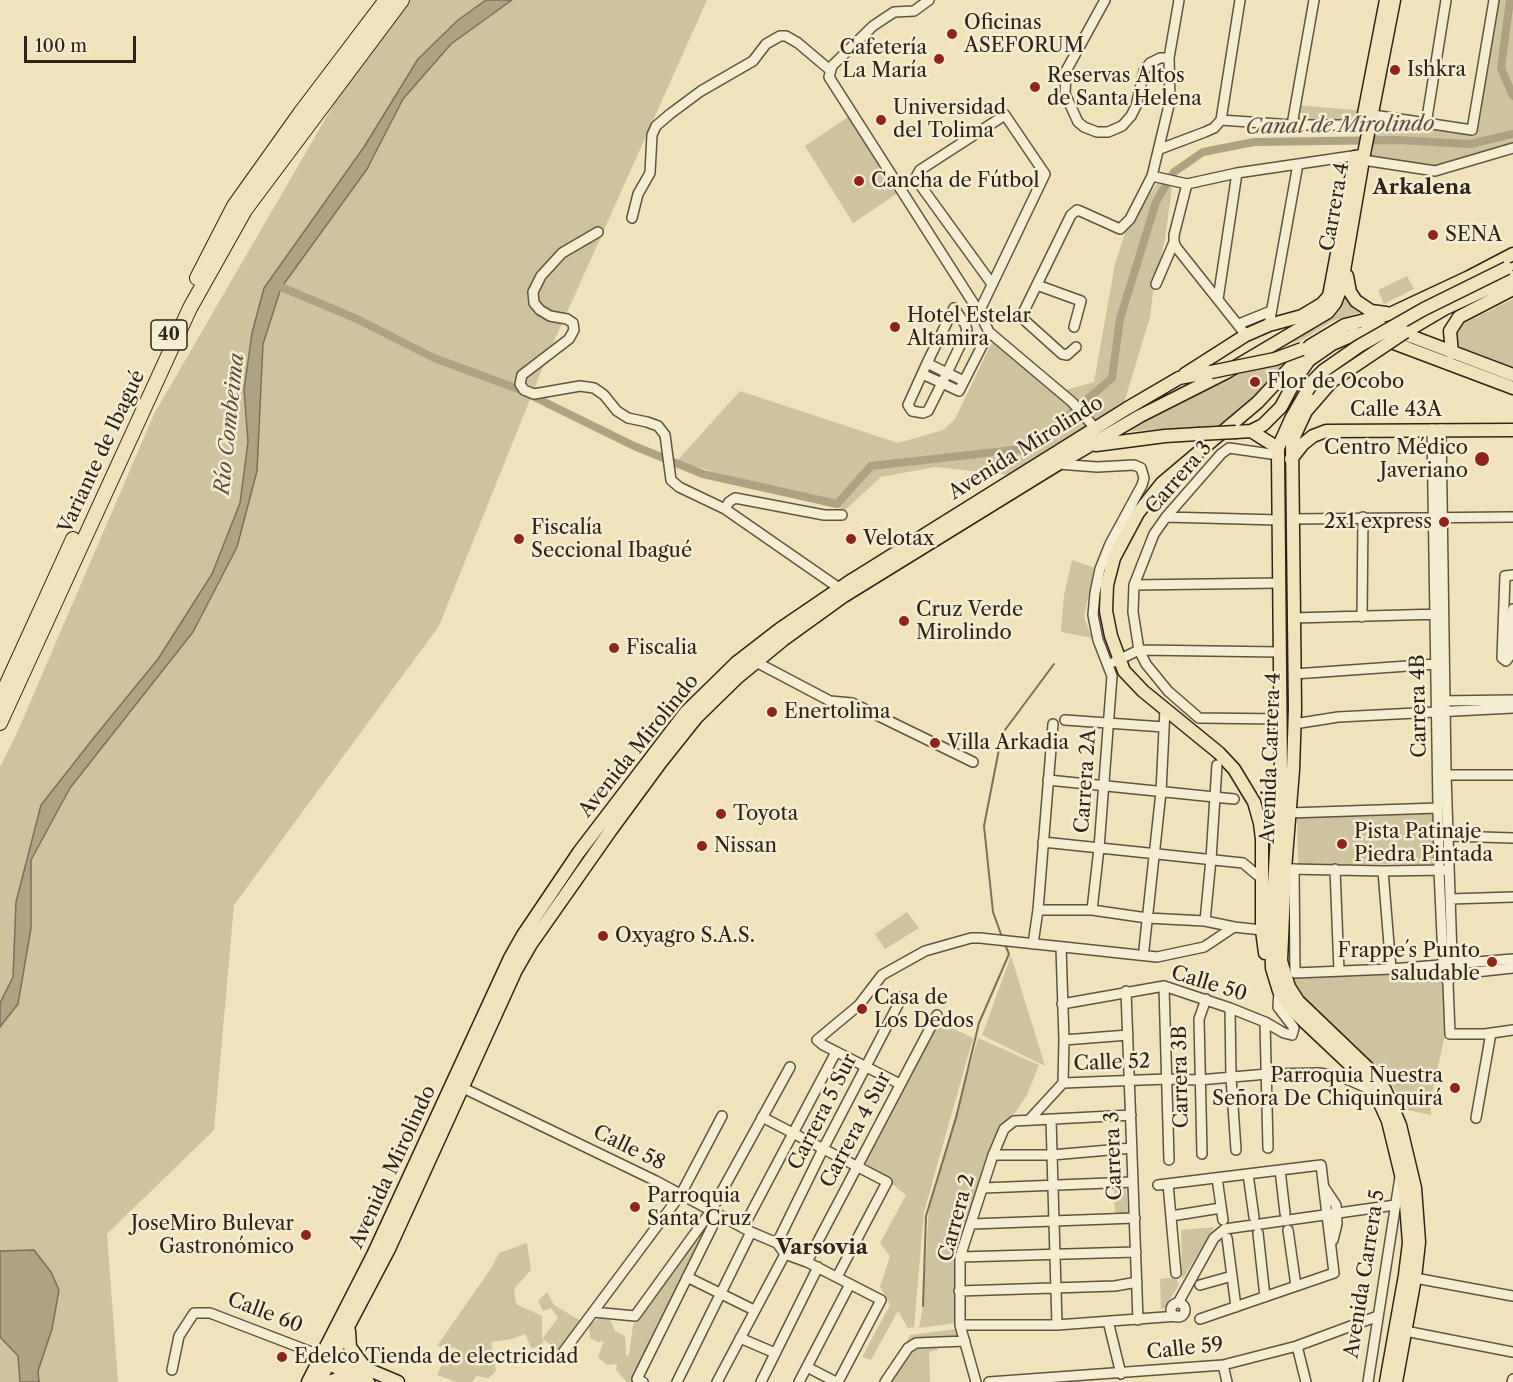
<!DOCTYPE html>
<meta charset="utf-8">
<style>
body{margin:0}
#map{position:relative;width:1513px;height:1382px;overflow:hidden;background:#f0e3b9;font-family:"Libre Caslon Text",serif}
canvas{display:block}
.scale{position:absolute;left:24px;top:36px;width:112px;height:27px;box-sizing:border-box;border:3px solid #2f2418;border-top:0;padding-left:8px;font-size:18px;line-height:21px;white-space:nowrap;color:#2f2418;-webkit-text-stroke:4px #f5edd2;paint-order:stroke}
</style>
<div id="map">
<canvas width="1513" height="1382"></canvas>
<div class="scale">100 m</div>
</div>
<script>
const ctx = document.querySelector('canvas').getContext('2d');
ctx.lineJoin = 'round';
function fillPath(path, color) { ctx.fillStyle = color; ctx.fill(path, 'evenodd'); }
const poly = rows => new Path2D(rows.map(r => 'M' + r).join(''));
function strokePath(path, color, width, dash) { ctx.strokeStyle = color; ctx.lineWidth = width; ctx.lineCap = dash ? 'butt' : 'round'; ctx.setLineDash(dash || []); ctx.stroke(path); }
function drawText(font, color, halo, rows, align = 'center') {
  ctx.font = font + ' "Libre Caslon Text",serif'; ctx.lineWidth = 5; ctx.setLineDash([]); ctx.textBaseline = 'middle'; ctx.strokeStyle = halo; ctx.fillStyle = color; for (const [text, x, y, turn = 0] of rows) {
    ctx.save(); ctx.translate(x, y); ctx.rotate((+turn || 0) * Math.PI / 180); ctx.textAlign = isNaN(turn) ? turn : align; if (halo) ctx.strokeText(text, 0, 0); ctx.fillText(text, 0, 0); ctx.restore();
  }
}
fillPath(poly([
 [410,0,707,0,547,357,439,626,234,905,214,1130,107,1234,118,1382,0,1382,0,767,17,733,154,414,341,92],
 [1497,0,1513,0,1513,147,1435,171,1372,157,1374,115,1475,131],
 [1296,105,1365,111,1362,124,1293,125],
 [851,115,898,193,853,223,805,146],
 [1159,181,1172,188,1165,239,1153,293,1150,317,1124,403,1011,475,935,467,881,477,845,510,677,461,740,391,898,443,943,430,955,419,992,342,1062,391,1094,382,1115,264,1127,227],
 [1407,276,1414,289,1384,304,1378,290],
 [1342,291,1352,307,1359,312,1358,313,1332,321,1302,340,1273,348],
 [1513,299,1513,368,1453,344,1461,325],
 [1292,356,1258,394,1221,425,1121,432,1231,374],
 [1072,560,1094,568,1084,617,1092,638,1061,632,1064,595],
 [1435,813,1435,864,1298,865,1297,815],
 [907,912,919,928,885,949,875,934],
 [1011,956,1045,1066,982,1035],
 [1438,970,1439,976,1446,984,1444,1035,1487,1035,1479,1077,1483,1038,1444,1039,1431,1099,1431,1115,1407,1110,1386,1075,1302,998,1292,983,1291,976],
 [940,1022,973,1038,924,1212,914,1327,908,1328,898,1311,871,1360,862,1357,890,1305,880,1287,890,1256,880,1243,906,1195,864,1162],
 [978,1038,1039,1065,1027,1095,1017,1110,1001,1128,959,1252,957,1323,919,1328,923,1306,929,1205],
 [1126,1185,1128,1214,1115,1216,1114,1186],
 [1214,1227,1182,1280,1181,1230],
 [700,1232,703,1234,635,1371,632,1382,627,1382,616,1370,617,1364,607,1365,598,1357,604,1341,598,1342,590,1338,589,1325,602,1316,611,1321,615,1331,625,1336,626,1356,629,1355,633,1325],
 [527,1243,531,1270,514,1289,516,1304,542,1316,542,1339,558,1318,551,1308,543,1311,538,1301,547,1292,554,1305,581,1321,561,1353,543,1339,543,1343,532,1349,525,1334,512,1339,491,1342,496,1371,489,1378,476,1376,472,1382,456,1382,437,1375,445,1358,460,1358,456,1348,437,1346,492,1267,499,1253],
 [1175,1277,1179,1285,1168,1302,1168,1308,1161,1309,1160,1279],
 [957,1329,960,1338,936,1341,938,1350,929,1352,930,1382,884,1382,910,1335]
]), '#cfc39e');
const water = poly([
 [486,0,512,0,451,44,403,99,367,169,281,288,263,344,257,471,237,547,193,632,70,788,31,860,31,928,18,1004,0,1027,0,1003,13,977,16,902,41,805,96,735,158,659,212,574,240,503,248,442,244,390,252,333,264,288,364,147,418,59,458,20,486,0],
 [34,1250,51,1272,59,1290,52,1329,38,1371,39,1382,20,1382,18,1356,0,1337,0,1251,34,1250]
]);
fillPath(water, '#aea282');
strokePath(water, '#7b7058', 1.5);
strokePath(poly([
 [1002,937,993,912,984,826,1002,734,1054,664],
 [923,1306,926,1216,956,1118,979,1023,1009,954,1004,942]
]), '#7b7058', 2);
strokePath(poly([
 [1510,0,1501,68,1513,96],
 [274,284,357,319,434,358,518,389,634,446,703,474,837,504,871,466,1031,448,1112,378,1120,319,1156,202,1174,172,1203,152,1254,142,1398,140,1470,144,1513,134]
]), '#aea282', 8);
const minor = poly([
 [929,0,914,11,894,12,873,26,832,66,829,77,979,312,989,332,1072,402,1095,428],
 [1105,0,1066,71,1065,94,1078,122,1084,127,1097,132,1108,132,1122,126,1131,116,1136,106,1144,71,1150,63,1160,58,1169,58],
 [1373,115,1472,130,1494,0],
 [1221,120,1240,0],
 [1426,124,1446,0],
 [1292,125,1314,0],
 [1160,149,1205,132,1214,128,1221,120,1292,125,1371,125],
 [1363,160,1435,171,1513,148],
 [1152,176,1187,184,1237,173,1359,155],
 [632,218,638,194,650,173,652,135,656,126,670,114,701,91,753,61,766,44,780,36,786,36,798,43,830,70],
 [598,232,562,253,541,276,533,292,534,303,540,310,550,316,567,319,573,323,574,330,569,339,522,375,520,384,524,390,534,394,580,386,594,388,604,395,617,411,628,418,647,422,658,426,665,435,671,480,679,487,725,509,839,588,842,592],
 [1174,242,1176,247,1246,335],
 [1156,284,1174,242,1174,235,1187,184],
 [1037,285,1081,301,1074,327],
 [1218,299,1237,173],
 [979,312,1045,174,1005,115,920,170,916,177,918,182,992,284],
 [1239,324,1271,311],
 [1269,325,1298,164],
 [1076,347,1067,355,1062,354,1022,318,1022,315,1071,215,1077,210,1080,211,1120,229,1130,219,1152,176,1170,101,1169,58,1179,0],
 [927,363,954,308,965,324,967,330,966,333,947,373,942,383,922,374,927,363,947,373,964,381],
 [922,374,908,405,912,411,923,413,928,411,942,383,959,391,989,332],
 [1432,429,1439,870,1443,958,1445,975,1448,983,1450,1034,1485,1034,1513,1030],
 [1441,429,1446,774,1452,957,1451,975,1448,983],
 [1278,455,1229,448,1221,454,1166,517,1154,534,1134,585,1133,612,1139,650,1146,664,1168,691,1199,718,1281,719],
 [1058,464,1097,467,1134,465,1141,468,1144,478,1142,485,1110,544,1100,569,1095,593,1093,615,1098,640,1112,676,1099,848,1092,910],
 [725,509,729,502,735,498,824,515,842,515],
 [1166,517,1279,520],
 [1292,519,1513,517],
 [1513,575,1505,576,1502,658,1506,661,1509,657,1513,609],
 [1134,585,1279,583],
 [1362,617,1363,517],
 [1293,618,1441,614],
 [756,662,830,701,852,703,973,762],
 [1114,662,1139,650,1280,652],
 [1294,674,1436,664],
 [1440,701,1513,700],
 [1065,720,1164,727],
 [1294,724,1338,717,1513,708],
 [1440,775,1513,775],
 [1048,780,1234,799],
 [1289,813,1438,808],
 [1449,836,1513,838],
 [1043,842,1243,863,1262,879],
 [1291,869,1383,871,1445,870],
 [1294,869,1295,973,1391,969,1513,959],
 [1335,869,1339,971],
 [1383,871,1391,969],
 [1450,899,1513,897],
 [1038,910,1092,910,1147,918,1205,921,1234,927,1262,930],
 [1205,921,1211,859,1217,765],
 [1033,944,1038,910,1053,724],
 [1144,949,1161,792,1165,709],
 [1447,975,1513,968],
 [1164,986,1169,1160],
 [1126,991,1138,1320],
 [1062,1004,1164,986,1230,1008,1265,1022,1284,1033,1292,1035,1294,1028,1278,1007,1279,991],
 [1230,1008,1231,1077,1236,1150],
 [1265,1022,1268,1148],
 [1064,1040,1128,1035],
 [1063,1083,1167,1079,1199,1080,1267,1074,1319,1073,1342,1077,1372,1090],
 [900,1084,823,1045,817,1040,859,1005,882,975,925,951,971,938,980,938,1157,957,1204,947,1234,927],
 [459,1086,656,1181,751,1232,777,1243,785,1254,807,1262,881,1300,838,1382],
 [762,1117,887,1182,837,1277],
 [1476,1118,1491,1033],
 [1051,1119,1057,1325],
 [1029,1120,1063,1083,1064,1040,1061,947],
 [1202,1154,1199,1019,1206,999],
 [993,1155,1052,1155,1132,1148],
 [1280,1170,1285,1213],
 [1248,1174,1254,1217],
 [1217,1178,1223,1220],
 [1168,1184,1176,1273],
 [1158,1185,1321,1165,1334,1273,1200,1319],
 [1324,1187,1336,1205,1337,1224,1333,1240],
 [983,1188,1133,1182],
 [1171,1216,1221,1208],
 [971,1224,1135,1218],
 [743,1228,836,1052],
 [1288,1230,1296,1286],
 [1258,1233,1265,1297],
 [1227,1238,1236,1307],
 [777,1243,823,1149,902,997],
 [960,1257,1136,1252],
 [807,1262,937,1015],
 [687,1277,754,1310],
 [1415,1278,1513,1296],
 [1200,1285,1232,1276],
 [959,1291,1115,1286,1137,1282],
 [1178,1303,1214,1238,1225,1229,1395,1205],
 '1171 1310a7 7 0 1 1 14 0a7 7 0 1 1-14 0Z',
 [593,1312,635,1316,711,1211,790,1067],
 [1108,1321,1121,1374],
 [960,1325,1057,1325,1178,1316],
 [1405,1331,1513,1352],
 [740,1338,775,1353],
 [1297,1346,1306,1382],
 [564,1351,681,1194,722,1116],
 [1223,1365,1227,1382],
 [807,1367,836,1382],
 [172,1370,179,1336,194,1313,210,1313,322,1356],
 [643,1382,637,1379,718,1215],
 [677,1382,751,1232],
 [717,1382,785,1254],
 [761,1382,818,1267],
 [799,1382,850,1284],
 [885,1382,908,1348,916,1343,965,1341],
 [976,1382,960,1325,960,1257,993,1155,1004,1129,1014,1121,1131,1115],
 [989,1382,1223,1365,1297,1346,1378,1316],
 [1368,1382,1400,1177],
 [1512,1382,1513,1379]
]);
const major = poly([
 [1364,114,1386,0],
 [1347,276,1350,292,1356,301,1371,311,1386,313],
 [1361,321,1413,337,1513,375],
 [1405,332,1444,309,1513,277],
 [1452,353,1450,331,1459,317,1513,289],
 [1185,374,1246,335,1269,325,1302,316,1322,304,1329,296,1355,157],
 [1332,381,1306,411,1292,441,1295,708,1293,770,1285,869,1281,961,1289,987,1298,1001,1371,1071,1385,1090,1400,1125,1415,1188,1419,1242,1415,1278,1396,1382],
 [1307,391,1291,419,1278,448,1278,455,1281,771,1271,933,1272,968,1279,991,1292,1010,1364,1078,1373,1088,1388,1121,1405,1191,1409,1243,1405,1275,1386,1382],
 [1251,431,1278,448],
 [1236,432,1251,431,1263,425,1281,407,1297,377,1309,360,1332,344,1353,335,1367,333,1513,388],
 [1096,445,1165,436,1198,434],
 [1291,459,1303,444,1313,436,1326,431,1513,430],
 [1265,953,1262,930,1262,839,1260,823,1254,802,1234,769,1219,753,1143,691,1124,671,1111,636,1106,611,1107,585,1114,558,1138,513,1162,483,1258,402,1310,346,1345,325,1390,314,1469,277,1513,254],
 [349,1331,350,1347,363,1365],
 [326,1355,334,1355,398,1382],
 [324,1359,329,1364,368,1382],
 [308,1382,373,1255,510,958,523,935,579,852,686,712,736,663,780,629,852,580,1126,409,1179,378,1211,372],
 [319,1382,389,1249,516,970,531,944,611,830,661,762,696,718,738,677,783,640,844,596,1058,464,1140,416,1225,373,1328,312,1335,303,1341,288,1364,154,1394,0],
 [329,1382,343,1377,354,1378]
]);
const highway = poly([
 [197,278,234,206,301,112,386,0],
 [0,699,73,539],
 [0,723,190,308,245,210,402,0]
]);
strokePath(minor, '#5f5440', 12);
strokePath(major, '#2f2418', 15);
strokePath(highway, '#2f2418', 16);
strokePath(minor, '#f5edd2', 9);
strokePath(major, '#f0e3b9', 12);
strokePath(highway, '#f0e3b9', 14);
const majorBridge = poly([
 [1211,372,1275,359,1302,349],
 [1332,381,1405,332],
 [1307,391,1314,380,1323,371,1359,346,1424,309,1507,268],
 [1198,434,1236,432]
]);
strokePath(majorBridge, '#2f2418', 15, []);
strokePath(majorBridge, '#f0e3b9', 12);
for (const [x, y, r, color] of [
 [952,34,6,"#8f2418"],
 [939,59,6,"#8f2418"],
 [1395,70,6,"#8f2418"],
 [1035,87,6,"#8f2418"],
 [881,120,6,"#8f2418"],
 [859,181,6,"#8f2418"],
 [1433,235,6,"#8f2418"],
 [895,327,6,"#8f2418"],
 [1255,382,6,"#8f2418"],
 [1482,459,8,"#8f2418"],
 [1444,522,6,"#8f2418"],
 [519,539,6,"#8f2418"],
 [851,539,6,"#8f2418"],
 [904,621,6,"#8f2418"],
 [614,648,6,"#8f2418"],
 [772,712,6,"#8f2418"],
 [935,743,6,"#8f2418"],
 [721,814,6,"#8f2418"],
 [1342,844,6,"#8f2418"],
 [702,846,6,"#8f2418"],
 [603,936,6,"#8f2418"],
 [1492,962,6,"#8f2418"],
 [862,1009,6,"#8f2418"],
 [1455,1088,6,"#8f2418"],
 [635,1207,6,"#8f2418"],
 [306,1235,6,"#8f2418"],
 [282,1357,6,"#8f2418"]
]) { const dot = new Path2D(); dot.arc(x, y, r, 0, 2 * Math.PI); ctx.fillStyle = color; ctx.fill(dot); strokePath(dot, '#f5edd2', 2); }
for (const [x, y, w] of [
 [169,335,36]
]) { const box = new Path2D(); box.roundRect(x - w / 2, y - 15, w, 30, 4.5); ctx.fillStyle = '#f5edd2'; ctx.fill(box); strokePath(box, '#2f2418', 1.5); }
drawText('bold 18px', '#2f2418', null, [
 ["40",169,335]
]);
drawText('20px', '#2f2418', '#f5edd2', [
 ["Oficinas",964,23],
 ["ASEFORUM",964,46],
 ["Cafetería",927,48,"right"],
 ["La María",927,71,"right"],
 ["Ishkra",1407,70],
 ["Reservas Altos",1047,76],
 ["de Santa Helena",1047,99],
 ["Universidad",893,108],
 ["del Tolima",893,131],
 ["Cancha de Fútbol",871,181],
 ["SENA",1445,235],
 ["Hotel Estelar",907,316],
 ["Altamira",907,339],
 ["Flor de Ocobo",1267,382],
 ["Centro Médico",1468,448,"right"],
 ["Javeriano",1468,471,"right"],
 ["2x1 express",1432,522,"right"],
 ["Fiscalía",531,528],
 ["Seccional Ibagué",531,551],
 ["Velotax",863,539],
 ["Cruz Verde",916,610],
 ["Mirolindo",916,633],
 ["Fiscalia",626,648],
 ["Enertolima",784,712],
 ["Villa Arkadia",947,743],
 ["Toyota",733,814],
 ["Pista Patinaje",1354,832],
 ["Piedra Pintada",1354,855],
 ["Nissan",714,846],
 ["Oxyagro S.A.S.",615,936],
 ["Frappe´s Punto",1480,951,"right"],
 ["saludable",1480,974,"right"],
 ["Casa de",874,998],
 ["Los Dedos",874,1021],
 ["Parroquia Nuestra",1443,1076,"right"],
 ["Señora De Chiquinquirá",1443,1099,"right"],
 ["Parroquia",647,1196],
 ["Santa Cruz",647,1219],
 ["JoseMiro Bulevar",294,1224,"right"],
 ["Gastronómico",294,1247,"right"],
 ["Edelco Tienda de electricidad",294,1357]
], 'left');
drawText('20px', '#2f2418', '#f5edd2', [
 ["Carrera 4",1335,207,-80],
 ["Calle 43A",1396,410],
 ["Avenida Mirolindo",1026,448,-32],
 ["Variante de Ibagué",102,452,-65],
 ["Carrera 3",1179,478,-49],
 ["Carrera 4B",1419,706,-91],
 ["Avenida Mirolindo",639,746,-51],
 ["Avenida Carrera 4",1271,758,-88],
 ["Carrera 2A",1086,781,-86],
 ["Calle 50",1209,984,17],
 ["Calle 52",1112,1063,-2],
 ["Carrera 3B",1181,1077,-91],
 ["Carrera 5 Sur",823,1112,-63],
 ["Carrera 4 Sur",856,1130,-62],
 ["Calle 58",629,1148,26],
 ["Carrera 3",1114,1156,-92],
 ["Avenida Mirolindo",393,1167,-65],
 ["Carrera 2",957,1218,-75],
 ["Avenida Carrera 5",1365,1274,-81],
 ["Calle 60",265,1313,21],
 ["Calle 59",1185,1349,-6]
]);
drawText('italic 21px', '#5b503d', '#f5edd2', [
 ["Canal de Mirolindo",1340,126,-1],
 ["Río Combeima",230,424,-84]
]);
drawText('bold 21px', '#2f2418', '#f5edd2', [
 ["Arkalena",1422,188],
 ["Varsovia",822,1248]
]);
</script>
